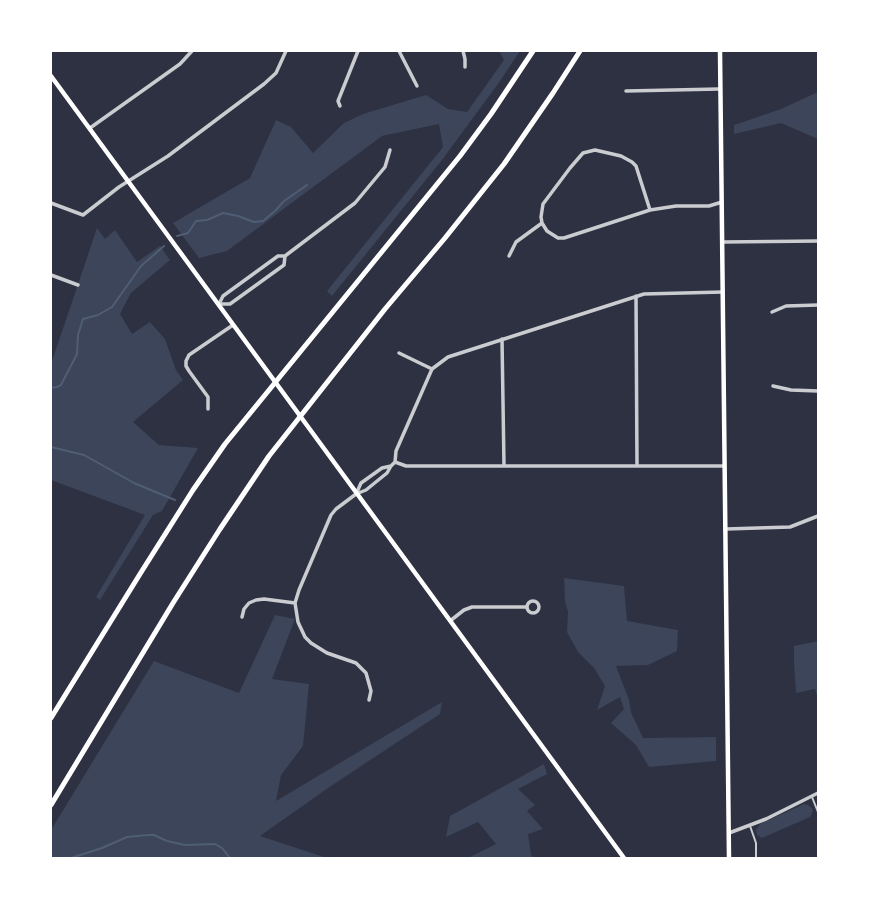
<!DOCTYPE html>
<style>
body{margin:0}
#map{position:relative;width:869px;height:909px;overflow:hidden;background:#2d3142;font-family:"Exo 2",sans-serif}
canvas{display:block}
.frame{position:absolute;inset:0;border:52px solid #fff;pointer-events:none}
</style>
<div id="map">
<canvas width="869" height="909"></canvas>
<div class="frame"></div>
</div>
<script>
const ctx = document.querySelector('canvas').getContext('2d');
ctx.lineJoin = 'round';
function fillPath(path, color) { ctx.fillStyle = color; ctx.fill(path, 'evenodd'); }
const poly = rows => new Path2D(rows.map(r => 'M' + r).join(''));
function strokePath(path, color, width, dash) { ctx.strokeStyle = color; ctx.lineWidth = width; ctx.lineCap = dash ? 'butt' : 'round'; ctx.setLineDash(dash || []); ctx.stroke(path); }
fillPath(poly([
 [499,51,520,51,498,84,442,160,332,296,327,291,443,147,439,124,382,136,227,251,199,258,173,223,250,178,276,120,291,127,313,153,344,123,363,114,426,95,448,109,467,112,504,60],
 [818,92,818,139,781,123,734,134,734,125,781,109],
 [97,228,105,239,115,230,137,262,160,246,170,260,131,293,120,314,132,334,150,322,165,339,176,370,183,380,133,422,159,445,198,448,162,511,153,515,100,600,96,597,145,515,51,480,51,364],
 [564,578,624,586,627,621,678,630,677,651,648,665,616,666,629,700,631,712,643,738,716,737,716,761,649,767,636,745,611,723,624,709,620,697,597,710,605,686,594,668,578,652,567,632,568,612,565,601],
 [275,615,295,619,272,679,309,684,303,746,281,775,276,801,442,702,440,714,331,786,260,836,327,858,51,858,51,830,154,661,239,693],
 [818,641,818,699,815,689,796,693,794,664,794,646],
 [544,764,547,774,518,789,535,805,527,811,543,829,528,834,531,855,534,858,468,858,496,844,478,822,446,837,450,816],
 [804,804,808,805,812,808,813,811,810,817,762,838,757,835,756,830,760,824]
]), '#3c4559');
strokePath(poly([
 [177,236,188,233,196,221,207,220,223,213,238,216,254,222,263,221,275,211,284,201,307,185],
 [51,388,57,387,61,385,77,354,78,335,83,319,98,315,112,307,141,266,164,246],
 [51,447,84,455,134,483,175,500],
 [71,858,102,848,127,837,148,835,154,835,167,841,185,845,215,844,222,848,230,858]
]), '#4f5d75', 2);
strokePath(poly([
 [812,797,818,812],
 [750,826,756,843,756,858]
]), '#caccd0', 2);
strokePath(poly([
 [399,51,417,86],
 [463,51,465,59,465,67],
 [626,91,719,89],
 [340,106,338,101,358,51],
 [90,128,180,64,192,51],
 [51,203,83,215,119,187,168,156,264,84,276,73,286,51],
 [650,210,636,166,632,162,621,156,595,150,583,153,570,168,543,204,541,217,542,223,547,231,558,238,564,238,650,210,676,206,709,206,722,202],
 [723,242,818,241],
 [509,256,516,242,542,223],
 [51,275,78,285],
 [636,296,637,465],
 [219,304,223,296,278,256,285,256,355,203,385,167,390,150],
 [219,304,230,304,284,265,285,256],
 [772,312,786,306,818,305],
 [502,339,504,466],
 [399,353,432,369],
 [773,386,791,390,818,391],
 [208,409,208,397,189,371,186,366,186,361,189,355,233,325],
 [395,462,396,451,432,369,448,357,644,294,723,292],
 [357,492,361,483,382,468,391,466,395,462,406,466,724,466],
 [726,529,790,527,818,516],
 '527 607a6 6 0 1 1 12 0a6 6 0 1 1-12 0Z',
 [242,617,244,609,249,603,256,600,264,599,295,603],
 [450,621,464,610,472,607,527,607],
 [369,700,371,691,366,673,356,663,327,653,311,643,305,637,298,622,295,603,299,590,331,515,336,509,356,494,366,490,387,473,391,466],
 [729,833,766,819,818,793]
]), '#caccd0', 3.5);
strokePath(poly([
 [720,51,729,858],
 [51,76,624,858]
]), '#fff', 4.5);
strokePath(poly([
 [51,718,140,574,193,490,225,444,460,156,491,114,533,51],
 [51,805,173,603,220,529,269,456,385,309,445,238,504,164,553,93,580,51]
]), '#fff', 5);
</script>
